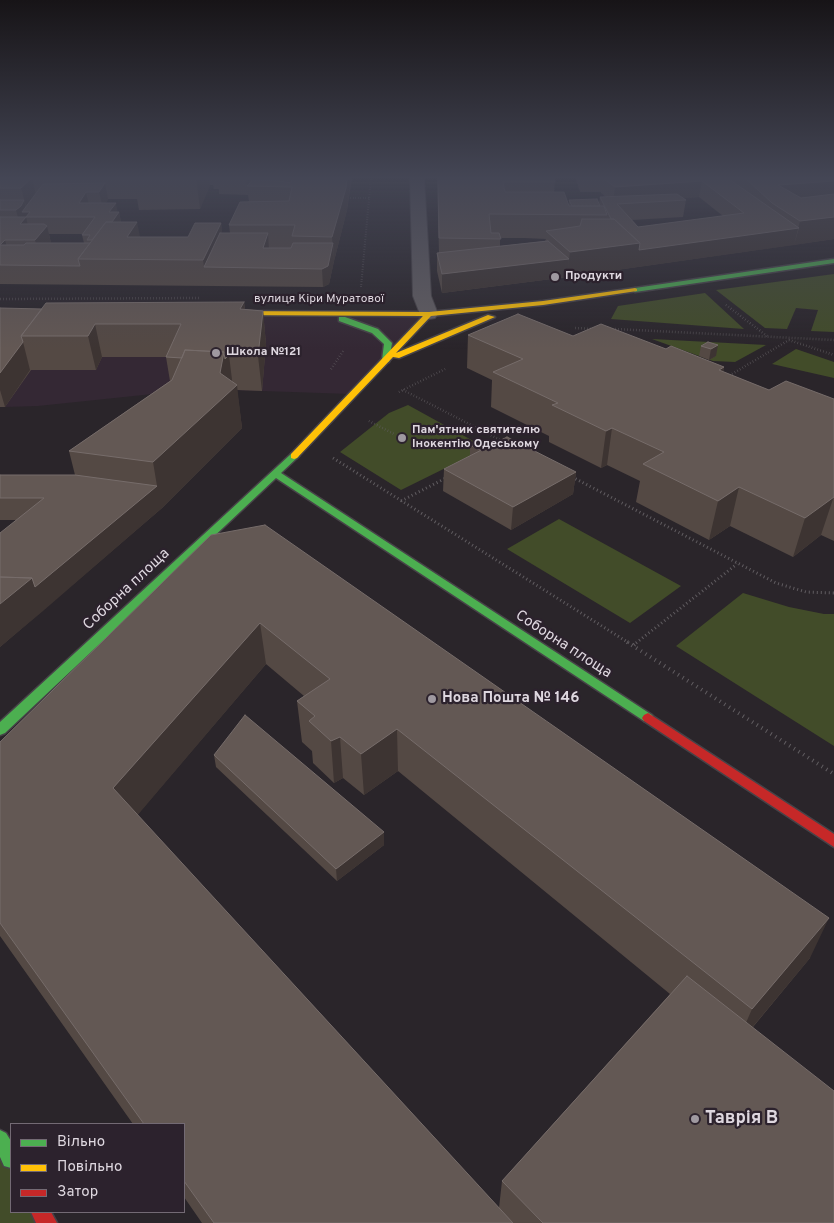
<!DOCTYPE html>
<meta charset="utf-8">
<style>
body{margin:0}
#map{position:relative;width:834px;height:1223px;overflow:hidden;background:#2a252a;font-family:Overpass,sans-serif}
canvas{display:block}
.legend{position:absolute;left:10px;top:1123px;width:175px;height:90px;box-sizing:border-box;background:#2c222d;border:1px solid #736a74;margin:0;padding:6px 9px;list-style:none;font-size:15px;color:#ded7df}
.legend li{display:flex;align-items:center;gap:10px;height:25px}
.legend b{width:25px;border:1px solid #736a74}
</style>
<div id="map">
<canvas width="834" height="1223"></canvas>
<ul class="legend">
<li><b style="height:6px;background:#4caf50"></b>Вільно</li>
<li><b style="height:6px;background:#ffc107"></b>Повільно</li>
<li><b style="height:6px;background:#c62828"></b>Затор</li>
</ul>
</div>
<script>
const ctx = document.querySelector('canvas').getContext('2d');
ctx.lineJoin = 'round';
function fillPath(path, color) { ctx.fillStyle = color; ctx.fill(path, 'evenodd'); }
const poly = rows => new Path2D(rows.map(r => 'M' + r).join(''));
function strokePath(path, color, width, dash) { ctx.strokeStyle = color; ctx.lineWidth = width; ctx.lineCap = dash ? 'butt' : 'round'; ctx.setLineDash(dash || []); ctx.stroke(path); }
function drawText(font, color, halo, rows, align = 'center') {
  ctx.font = font + ' Overpass,sans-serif'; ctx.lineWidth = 4.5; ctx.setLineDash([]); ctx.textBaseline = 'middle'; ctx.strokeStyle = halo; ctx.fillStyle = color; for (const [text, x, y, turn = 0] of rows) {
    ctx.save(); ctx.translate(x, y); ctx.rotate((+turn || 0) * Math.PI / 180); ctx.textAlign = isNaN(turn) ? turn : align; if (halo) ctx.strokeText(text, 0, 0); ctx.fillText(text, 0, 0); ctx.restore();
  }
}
fillPath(poly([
 [68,314,426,315,350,394,233,390,172,392,38,406,5,407]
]), '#342834');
fillPath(poly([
 [834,274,834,332,811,331,818,310,796,308,787,329,765,328,716,290],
 [705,293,744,329,611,319,618,306],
 [652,339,766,345,735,362,713,361],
 [796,349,834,362,834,378,772,364],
 [408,405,486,448,401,490,340,452,389,413],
 [559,519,681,586,630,623,507,549],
 [743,593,789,607,824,614,834,614,834,746,676,646],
 [0,1139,11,1159,11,1212,41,1212,47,1223,0,1223]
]), '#424c29');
const street = poly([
 [410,177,424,177,431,296,438,314,435,318,429,319,423,318,420,314,413,296,410,177]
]);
const fast = poly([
 [834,259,834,263,635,292,632,290,635,288,834,259],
 [339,317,345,317,378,329,392,343,389,362,382,360,384,344,372,333,339,321,339,317],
 [294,453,299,456,281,473,652,715,654,718,652,721,644,721,276,478,5,733,0,735,0,722,291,454,294,453],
 [0,1130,6,1133,11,1141,11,1168,4,1166,0,1157,0,1130]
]);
const slow = poly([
 [635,288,637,289,637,291,543,305,431,316,396,353,488,315,495,317,399,358,393,357,297,458,294,459,291,458,291,454,423,316,226,315,222,313,226,311,429,312,543,301,635,288]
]);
const jam = poly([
 [648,713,834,834,834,847,644,721,642,718,644,715,648,713],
 [31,1212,51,1212,57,1223,36,1223,31,1212]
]);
strokePath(street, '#474348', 2);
strokePath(fast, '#474348', 3);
strokePath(slow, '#474348', 3);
strokePath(jam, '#474348', 3);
strokePath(poly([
 [348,198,369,198],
 [361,287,371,177]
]), '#615d61', 2, [0.5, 2]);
strokePath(poly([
 [0,299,199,298],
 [726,305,767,336],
 [575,328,593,329],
 [615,329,834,340],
 [789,340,834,355],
 [331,369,344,350],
 [727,377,789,340],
 [403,390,504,442],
 [399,392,445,369],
 [369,421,394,434]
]), '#615d61', 2.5, [0.5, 2.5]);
strokePath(poly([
 [333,458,629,643],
 [572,477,776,583,806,592,834,593],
 [401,501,446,478],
 [636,643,737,564]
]), '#615d61', 3, [1, 3]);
strokePath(poly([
 [627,642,834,774],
 [634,645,638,642]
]), '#615d61', 4, [1, 4.5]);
fillPath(street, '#625e62');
fillPath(fast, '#4caf50');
fillPath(slow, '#ffc107');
fillPath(jam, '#c62828');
fillPath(poly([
 [0,177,352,177,347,210,334,261,329,284,323,287,0,284],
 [210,185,213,185,214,189,219,189,219,194,248,195,249,201,229,225,230,233,222,233,221,223,188,237,140,237,121,222,119,212,117,212,106,203,108,199,137,199,139,210,200,209],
 [49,234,82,234,82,235,84,243,51,243],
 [437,177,554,177,555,182,554,192,569,206,569,200,599,204,600,197,606,197,601,193,601,192,580,192,575,177,834,177,834,239,567,277,442,293,437,271,437,253,439,253],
 [699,197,723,216,638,227,632,220,683,217,686,200,683,198],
 [500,238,524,238,546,239,545,241,500,246],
 [244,302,245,309,263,311,266,344,262,391,237,390,242,428,162,508,0,647,16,520,0,520,0,475,75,475,69,451,170,381,166,357,102,357,96,370,31,370,5,407,0,407,0,308,42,309],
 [468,335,573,336,666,349,724,367,723,372,769,390,834,399,834,541,821,535,793,557,730,526,709,540,636,502,640,481,607,465,601,468,549,442,549,436,491,407,492,380,467,368],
 [708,342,716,356,709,360,699,356,701,346],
 [470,445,491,445,576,472,573,494,511,530,443,491,444,469,470,456],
 [211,535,810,958,753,1027,834,1223,202,1223,184,1197,184,1124,133,1124,0,936,0,742],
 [266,664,304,696,297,701,302,742,312,751,313,763,334,783,343,778,364,795,398,771,670,994,502,1181,499,1208,137,815],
 [214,755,384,845,337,881,216,767]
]), '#544944');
fillPath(poly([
 [196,177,209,177,210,186,200,209],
 [246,177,249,177,250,186,247,186],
 [347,177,350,177,350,185,347,210,334,261,332,237],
 [350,177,352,177,350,185],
 [32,178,37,200,27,210,21,188],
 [702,181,699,197,613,203,615,187],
 [834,181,834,203,778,207,778,185],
 [105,183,108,199,103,209,99,192],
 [86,192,90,209,79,203],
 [24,200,27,212,30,212,26,217,30,234,24,241,16,210],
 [116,203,118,214,119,212,122,229,102,257,109,212],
 [834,217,834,239,794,245,800,221],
 [137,222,142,246,127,237],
 [221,223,224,247,204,267,203,260],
 [47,226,51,243,39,258,35,240],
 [799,228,794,245,567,277,570,252,640,243],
 [268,233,269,251,263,248],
 [5,240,10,258,0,245],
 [333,243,334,261,329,284,323,287,322,269],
 [569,259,567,277,442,293,442,274],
 [244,302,248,334,240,309],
 [263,311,266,344,262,391,258,356],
 [95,324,102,357,96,370,88,336],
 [23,342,30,370,5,407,0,390,0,373],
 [718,345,716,356,709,360,711,349],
 [224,352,229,355,233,388,237,385,242,428,162,508,43,611,35,587,157,486,153,462,220,373],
 [724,367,717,402,719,370],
 [612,428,607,465,601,468,606,431],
 [576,472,573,494,511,530,513,507],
 [739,487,730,526,709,540,718,501],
 [834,496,821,535,793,557,805,518],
 [32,578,43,611,0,647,0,604],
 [260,623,266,664,125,830,113,788],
 [397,729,398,771,364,795,361,754],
 [340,737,343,778,334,783,331,741],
 [384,832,384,845,337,881,336,869],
 [829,918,810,958,735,1048,752,1009]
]), '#3d3432');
const building = poly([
 [0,177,83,177,32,178,21,188,0,188,0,177],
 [293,177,347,177,346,188,332,237,292,236,295,225,229,225,240,202,289,201,292,187,247,186,253,180,279,181,291,183,293,177],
 [438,177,554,177,555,182,503,182,505,192,564,192,569,206,604,206,607,215,489,214,491,233,499,233,501,239,439,238,438,177],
 [610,177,726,177,799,228,639,250,640,243,614,219,611,219,600,197,677,194,686,200,617,204,638,227,744,213,702,181,615,187,603,178,610,177],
 [744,177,834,177,834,181,778,185,801,198,834,194,834,217,800,221,772,203,744,177],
 [105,183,99,192,86,192,79,203,116,203,109,212,119,212,112,222,106,222,92,240,87,240,90,235,82,235,95,217,26,217,30,212,22,212,43,184,105,183],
 [597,199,600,206,572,206,569,200,597,199],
 [0,200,24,200,21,206,16,210,0,210,0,200],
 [0,217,26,217,20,224,44,224,47,226,35,240,5,240,0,245,24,245,26,243,90,243,78,259,80,266,0,265,0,217],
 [582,219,614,219,640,243,570,252,546,231,580,226,582,219],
 [106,222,137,222,127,237,188,237,195,223,221,223,203,260,78,259,106,222],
 [220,233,268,233,263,248,291,248,293,243,333,243,328,266,322,269,204,267,220,233],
 [548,241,569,259,442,274,437,253,548,241],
 [244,302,240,309,263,311,258,356,229,355,225,359,224,352,185,350,182,358,166,357,181,324,95,324,88,336,21,336,46,303,244,302],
 [0,308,42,309,21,336,23,342,0,373,0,308],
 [518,314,573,336,601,324,666,349,671,346,724,367,719,370,769,390,786,381,834,399,834,497,805,518,739,487,718,501,643,464,664,452,612,428,606,431,552,405,558,403,493,372,523,359,468,335,518,314],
 [708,342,718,345,711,349,701,346,708,342],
 [185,350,224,352,220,373,237,385,153,462,69,451,172,380,185,350],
 [507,437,576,472,513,507,444,469,507,437],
 [481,440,491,445,480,450,470,445,481,440],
 [0,475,75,475,157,486,35,587,32,578,0,577,0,533,44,498,0,498,0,475],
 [265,525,829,918,752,1009,397,729,361,754,340,737,331,741,309,721,315,716,297,701,330,679,260,623,113,788,513,1223,214,1223,184,1181,184,1124,144,1124,0,923,0,742,211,535,265,525],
 [0,577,32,578,0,604,0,577],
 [245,715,384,832,336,869,214,755,245,715],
 [687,976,834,1091,834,1223,543,1223,502,1181,687,976]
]);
fillPath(building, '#635854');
strokePath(building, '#766c6a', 1);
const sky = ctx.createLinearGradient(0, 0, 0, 349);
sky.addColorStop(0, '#171417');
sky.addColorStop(0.51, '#444655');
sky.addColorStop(1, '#44465500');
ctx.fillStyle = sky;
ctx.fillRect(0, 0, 834, 349);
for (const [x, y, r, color] of [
 [555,277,5,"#9f99a0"],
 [216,353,5,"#9f99a0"],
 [402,438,5,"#9f99a0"],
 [432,699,5,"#9f99a0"],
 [695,1119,5,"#9f99a0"]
]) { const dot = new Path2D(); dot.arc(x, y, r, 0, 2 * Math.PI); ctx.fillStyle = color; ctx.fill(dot); strokePath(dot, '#2c222d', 2); }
drawText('bold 12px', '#ded7df', '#2c222d', [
 ["Продукти",565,277],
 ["Школа №121",226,353],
 ["Пам'ятник святителю",412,431],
 ["Інокентію Одеському",412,445]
], 'left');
drawText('12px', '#ded7df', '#2c222d', [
 ["вулиця Кіри Муратової",319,300]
]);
drawText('15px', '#ded7df', '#2c222d', [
 ["Соборна площа",127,590,-43],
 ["Соборна площа",563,645,33]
]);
drawText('bold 15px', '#ded7df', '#2c222d', [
 ["Нова Пошта № 146",442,699]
], 'left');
drawText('bold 18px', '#ded7df', '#2c222d', [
 ["Таврія В",705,1119]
], 'left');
</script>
